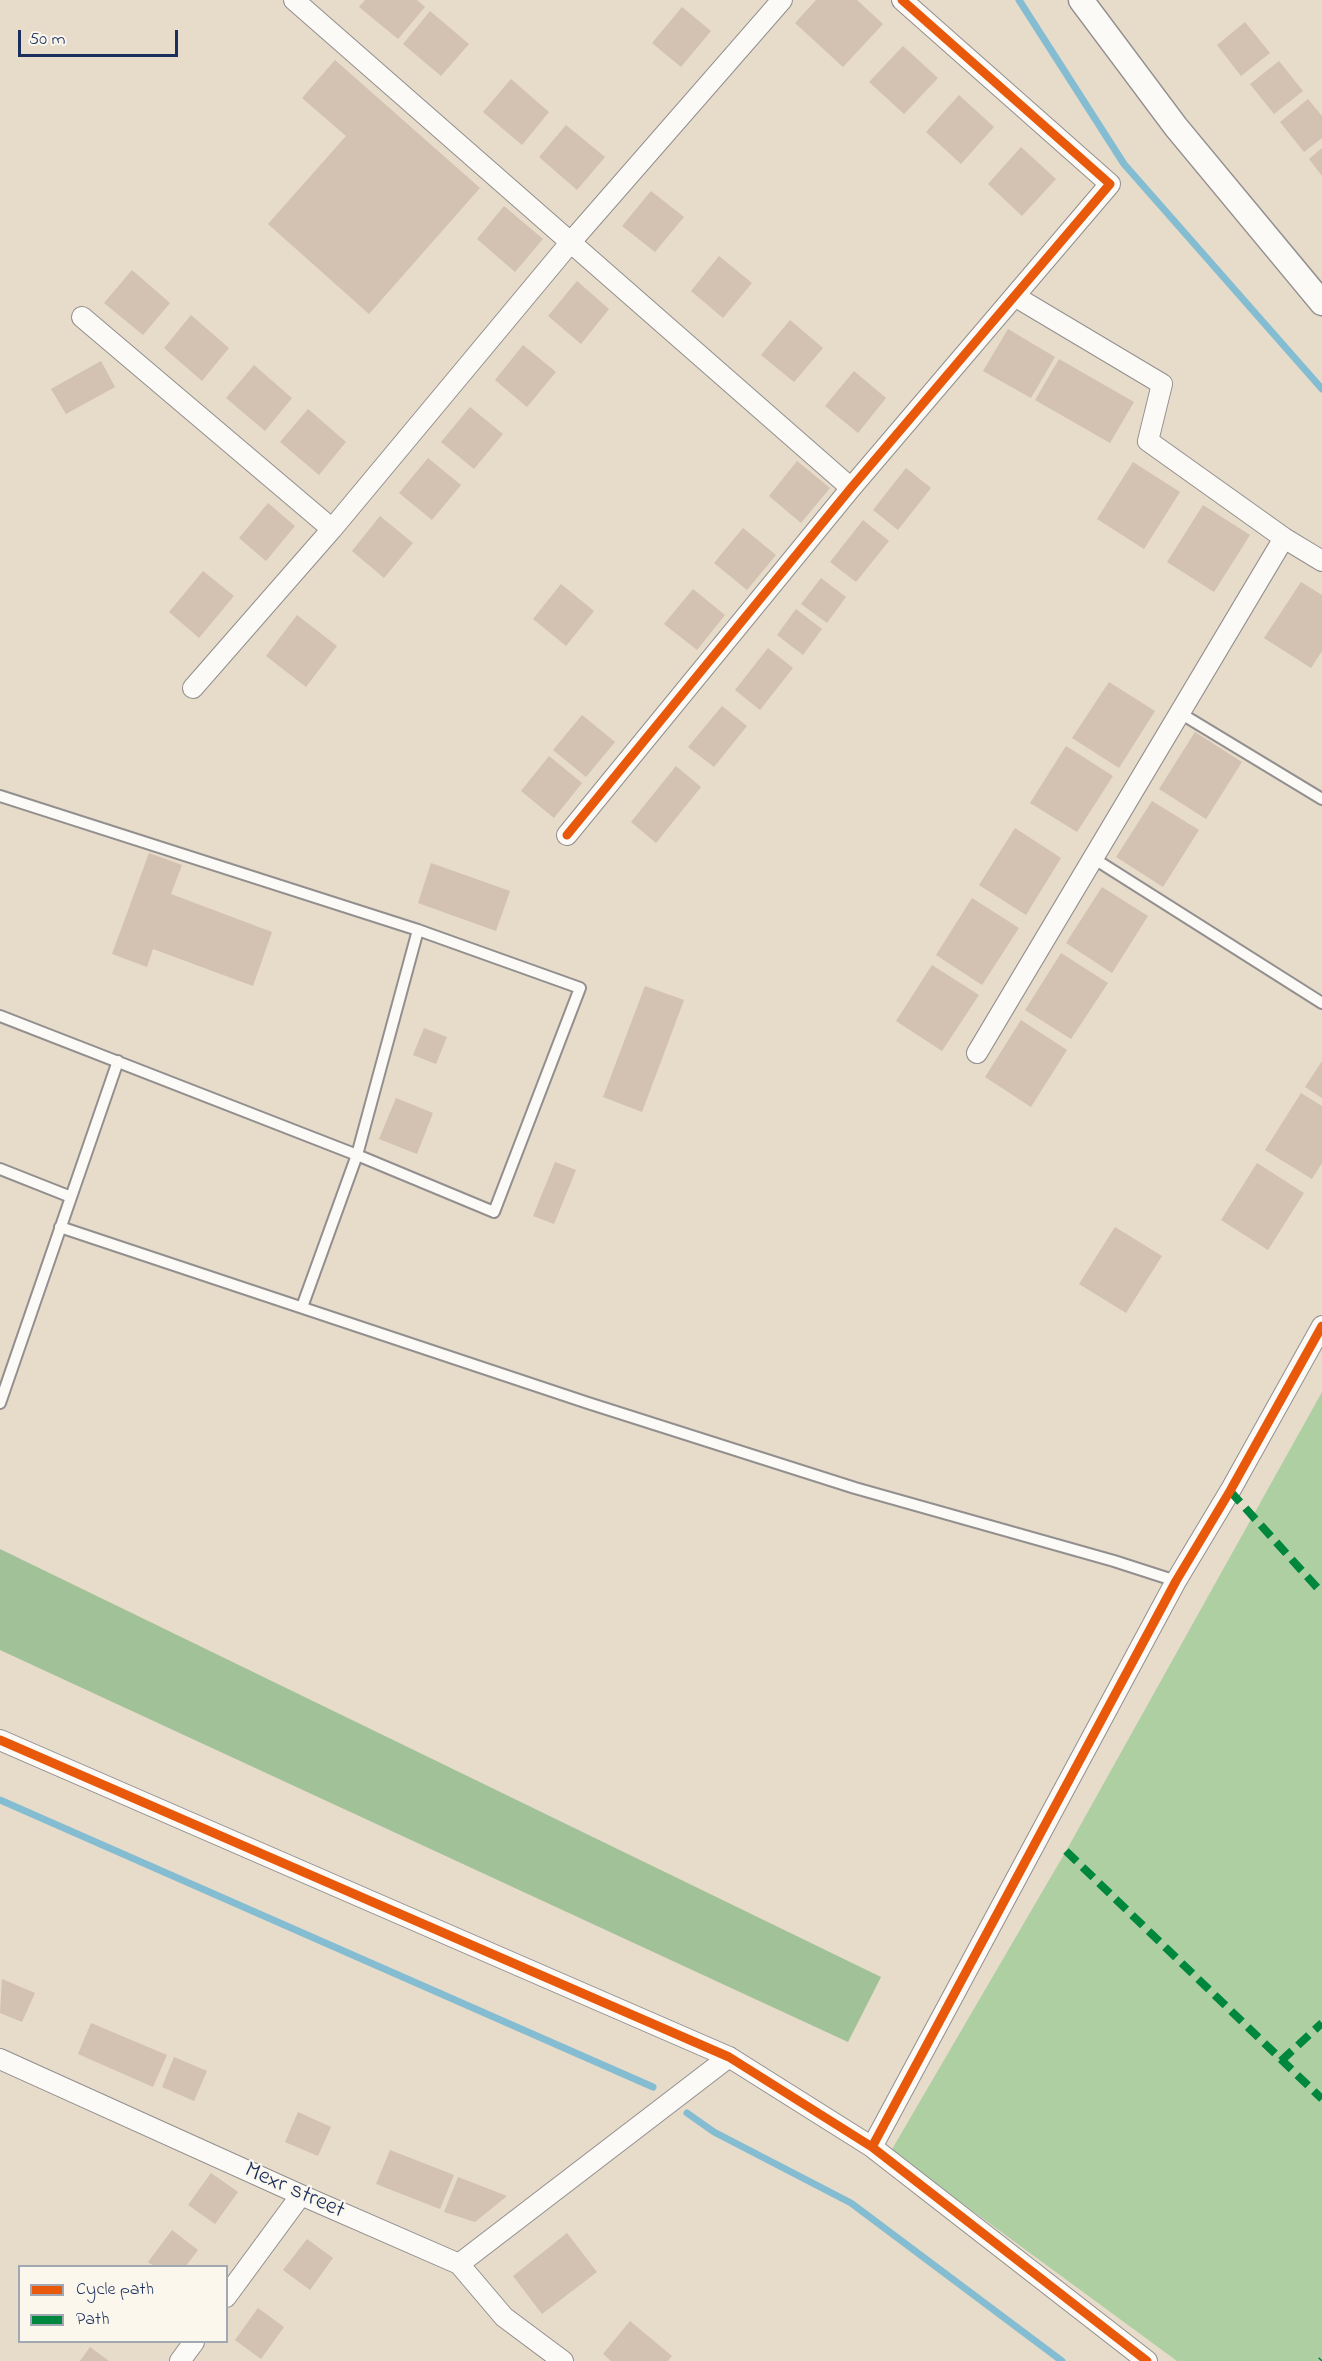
<!DOCTYPE html>
<style>
body{margin:0}
#map{position:relative;width:1322px;height:2361px;overflow:hidden;background:#e7dbca;font-family:"Indie Flower",sans-serif}
canvas{display:block}
.legend{position:absolute;left:18px;top:2265px;width:210px;height:78px;box-sizing:border-box;background:#fbf7ec;border:2px solid #a1a7b3;margin:0;padding:8px 10px;list-style:none;font-size:18px;color:#1b2f5e}
.legend li{display:flex;align-items:center;gap:12px;height:30px}
.legend b{width:30px;border:2px solid #a1a7b3}
.scale{position:absolute;left:18px;top:30px;width:160px;height:27px;box-sizing:border-box;border:3px solid #1b2f5e;border-top:0;padding-left:8px;font-size:18px;line-height:21px;white-space:nowrap;color:#1b2f5e;-webkit-text-stroke:4px #fbf7ec;paint-order:stroke}
</style>
<div id="map">
<canvas width="1322" height="2361"></canvas>
<ul class="legend">
<li><b style="height:8px;background:#e8590c"></b>Cycle path</li>
<li><b style="height:8px;background:#00873e"></b>Path</li>
</ul>
<div class="scale">50 m</div>
</div>
<script>
const ctx = document.querySelector('canvas').getContext('2d');
ctx.lineJoin = 'round';
function fillPath(path, color) { ctx.fillStyle = color; ctx.fill(path, 'evenodd'); }
const poly = rows => new Path2D(rows.map(r => 'M' + r).join(''));
function strokePath(path, color, width, dash) { ctx.strokeStyle = color; ctx.lineWidth = width; ctx.lineCap = dash ? 'butt' : 'round'; ctx.setLineDash(dash || []); ctx.stroke(path); }
function drawText(font, color, halo, rows, align = 'center') {
  ctx.font = font + ' "Indie Flower",sans-serif'; ctx.lineWidth = 4.5; ctx.setLineDash([]); ctx.textBaseline = 'middle'; ctx.strokeStyle = halo; ctx.fillStyle = color; for (const [text, x, y, turn = 0] of rows) {
    ctx.save(); ctx.translate(x, y); ctx.rotate((+turn || 0) * Math.PI / 180); ctx.textAlign = isNaN(turn) ? turn : align; if (halo) ctx.strokeText(text, 0, 0); ctx.fillText(text, 0, 0); ctx.restore();
  }
}
fillPath(poly([
 [1322,1392,1322,2361,1177,2361,891,2151,1066,1851]
]), '#aecfa2');
fillPath(poly([
 [0,1549,881,1977,848,2042,0,1650]
]), '#a1c198');
strokePath(poly([
 [1019,0,1124,164,1322,389],
 [0,1800,653,2087],
 [687,2113,714,2132,851,2203,1062,2361]
]), '#84bdd2', 7);
fillPath(poly([
 [365,0,417,0,425,7,398,39,359,7],
 [816,0,857,0,883,24,843,67,795,23],
 [682,7,711,31,681,67,652,43],
 [430,11,469,44,441,76,403,44],
 [1245,22,1270,53,1241,76,1217,45],
 [903,46,938,78,904,114,869,82],
 [335,60,480,188,369,314,268,224,346,136,302,98],
 [1279,61,1303,91,1274,114,1250,84],
 [511,79,549,112,522,145,483,112],
 [959,95,994,127,961,164,926,132],
 [1308,99,1322,116,1322,138,1304,152,1280,122],
 [566,125,605,157,577,190,539,157],
 [1021,147,1056,179,1022,216,988,184],
 [1322,148,1322,176,1309,159],
 [651,191,684,217,655,252,622,226],
 [504,206,543,239,515,272,477,239],
 [719,256,752,283,723,318,691,291],
 [132,270,170,303,143,335,104,303],
 [577,281,609,309,581,344,548,316],
 [191,315,229,348,202,381,164,348],
 [790,320,823,348,794,382,761,355],
 [1008,329,1055,357,1031,398,983,371],
 [523,345,556,372,527,407,495,380],
 [1059,359,1134,402,1110,443,1035,400],
 [101,361,115,387,66,414,51,389],
 [254,365,292,398,265,431,226,398],
 [854,371,886,398,858,433,825,406],
 [470,407,503,434,474,469,441,442],
 [308,409,346,442,319,475,280,442],
 [428,458,461,485,432,520,399,493],
 [797,461,830,488,801,523,769,496],
 [1133,462,1180,492,1144,549,1097,519],
 [906,468,931,488,898,530,873,510],
 [268,503,295,526,266,561,239,538],
 [1203,505,1250,535,1214,592,1167,562],
 [380,516,413,543,384,578,352,551],
 [863,520,889,541,856,582,830,562],
 [743,528,776,555,747,590,714,563],
 [203,571,234,596,199,638,169,612],
 [821,578,846,597,827,623,801,604],
 [1301,582,1322,595,1322,651,1311,668,1264,638],
 [561,584,594,611,566,646,533,619],
 [693,589,725,615,697,650,664,624],
 [796,609,822,629,803,655,777,635],
 [297,615,337,646,306,687,266,656],
 [768,648,793,668,760,710,735,690],
 [1109,682,1155,711,1119,768,1072,738],
 [722,706,747,726,714,767,688,747],
 [582,715,615,742,586,777,553,750],
 [1195,732,1242,762,1206,819,1159,789],
 [1066,746,1113,776,1077,832,1030,803],
 [549,756,582,783,554,818,521,791],
 [676,766,701,787,656,843,631,822],
 [1152,801,1199,830,1163,887,1116,857],
 [1015,828,1061,858,1026,915,979,885],
 [149,853,182,865,171,894,272,932,253,986,153,949,147,967,112,954],
 [431,863,510,891,496,931,418,903],
 [1102,887,1148,916,1112,973,1066,943],
 [972,898,1019,928,982,985,936,955],
 [1061,953,1108,983,1071,1039,1025,1010],
 [932,965,979,995,942,1051,896,1021],
 [645,986,684,1000,642,1112,603,1097],
 [1021,1020,1067,1050,1031,1107,985,1077],
 [424,1028,447,1037,436,1064,413,1055],
 [1322,1061,1322,1098,1305,1087],
 [1301,1093,1322,1106,1322,1163,1312,1179,1265,1150],
 [396,1098,433,1113,417,1154,379,1139],
 [555,1162,576,1170,554,1224,533,1216],
 [1257,1163,1304,1193,1268,1250,1221,1220],
 [1115,1227,1162,1256,1126,1313,1079,1284],
 [2,1979,35,1993,22,2022,0,2013],
 [91,2023,167,2055,153,2087,78,2054],
 [174,2057,207,2071,194,2101,162,2087],
 [298,2112,331,2127,318,2156,285,2142],
 [390,2150,454,2175,440,2209,376,2184],
 [211,2173,238,2192,215,2224,188,2205],
 [458,2177,507,2196,475,2222,444,2212],
 [172,2230,198,2250,186,2266,154,2266,148,2262],
 [567,2233,597,2272,542,2314,513,2276],
 [307,2239,333,2258,310,2290,283,2270],
 [258,2308,284,2327,261,2359,235,2340],
 [630,2321,672,2356,668,2361,611,2361,603,2354],
 [90,2347,109,2361,80,2361]
]), '#d3c1b1');
const service = poly([
 [1180,713,1322,799],
 [0,796,418,930],
 [1093,858,1322,1003],
 [418,930,580,988,494,1212,357,1155,418,930],
 [0,1016,357,1155,302,1307],
 [0,1169,71,1197],
 [60,1227,588,1403,855,1488,1114,1561,1176,1581],
 [0,1403,118,1061]
]);
const minor = poly([
 [294,0,851,488],
 [1016,297,1162,384,1148,441,1284,538,1322,561],
 [82,317,332,529],
 [193,688,332,529,570,243,782,0],
 [567,835,851,488,1110,184,902,0],
 [977,1053,1284,538],
 [0,1740,729,2057,872,2147,1147,2361],
 [0,2059,301,2195,459,2264,504,2317,563,2361],
 [872,2147,1176,1581,1230,1491,1322,1326],
 [459,2264,729,2057],
 [226,2297,301,2195],
 [180,2361,194,2342]
]);
const tertiary = poly([
 [1081,0,1176,127,1322,303]
]);
strokePath(service, '#928f8e', 14);
strokePath(minor, '#928f8e', 22);
strokePath(tertiary, '#928f8e', 27);
strokePath(service, '#fbfaf7', 10);
strokePath(minor, '#fbfaf7', 20);
strokePath(tertiary, '#fbfaf7', 24);
strokePath(poly([
 [1230,1491,1322,1593],
 [1066,1851,1322,2099],
 [1281,2061,1322,2023],
 [1321,2361,1322,2360]
]), '#00873e', 8, [15, 8]);
strokePath(poly([
 [567,835,851,488,1110,184,902,0],
 [0,1740,729,2057,872,2147,1147,2361],
 [872,2147,1176,1581,1230,1491,1322,1326]
]), '#e8590c', 9);
drawText('24px', '#1b2f5e', '#fbf7ec', [
 ["Mexr street",294,2192,24]
]);
</script>
